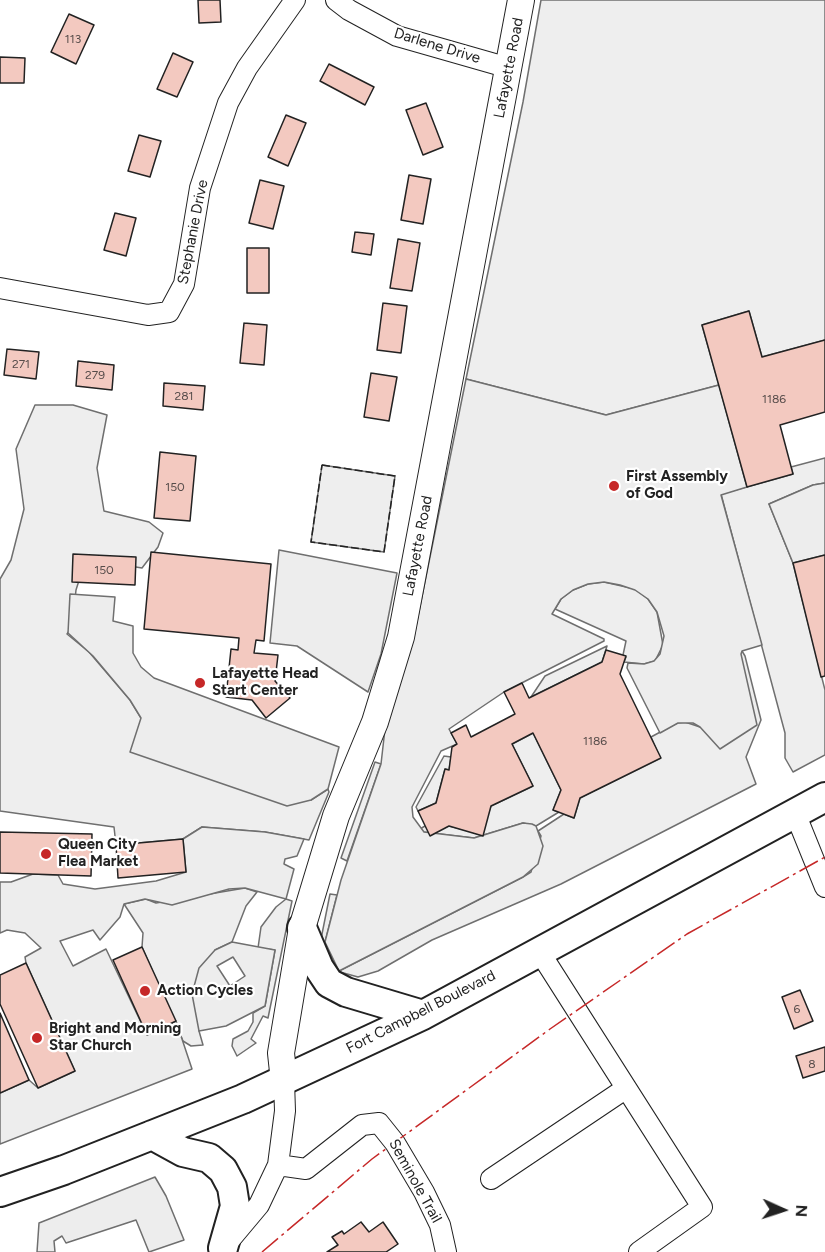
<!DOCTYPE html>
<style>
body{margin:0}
#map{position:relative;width:825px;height:1252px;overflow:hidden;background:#fff;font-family:Figtree,sans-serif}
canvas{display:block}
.north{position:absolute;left:753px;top:1180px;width:60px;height:60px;-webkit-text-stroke:4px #fff;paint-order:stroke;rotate:93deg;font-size:16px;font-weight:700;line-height:24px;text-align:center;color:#222}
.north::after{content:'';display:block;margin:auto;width:21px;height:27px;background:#222;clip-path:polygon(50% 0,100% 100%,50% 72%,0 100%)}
</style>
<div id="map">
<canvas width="825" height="1252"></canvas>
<div class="north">N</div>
</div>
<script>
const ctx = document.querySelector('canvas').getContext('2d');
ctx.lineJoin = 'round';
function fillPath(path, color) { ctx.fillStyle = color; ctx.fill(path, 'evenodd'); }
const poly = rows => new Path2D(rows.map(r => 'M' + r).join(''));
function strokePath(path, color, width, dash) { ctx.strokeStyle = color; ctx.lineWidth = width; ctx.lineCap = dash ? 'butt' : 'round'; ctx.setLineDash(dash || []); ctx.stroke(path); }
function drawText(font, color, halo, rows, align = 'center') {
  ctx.font = font + ' Figtree,sans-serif'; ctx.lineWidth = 4.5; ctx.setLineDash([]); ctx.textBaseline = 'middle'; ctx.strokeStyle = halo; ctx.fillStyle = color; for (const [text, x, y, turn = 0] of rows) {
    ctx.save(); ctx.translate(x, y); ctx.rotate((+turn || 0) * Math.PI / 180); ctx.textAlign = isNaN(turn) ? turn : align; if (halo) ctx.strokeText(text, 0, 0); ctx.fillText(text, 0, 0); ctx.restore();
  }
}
const green = poly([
 [541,0,825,0,825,340,762,357,749,311,702,325,719,385,606,415,466,379,523,102,541,0],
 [35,405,73,405,107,415,97,468,104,511,149,522,163,533,158,547,142,568,111,563,82,571,76,590,72,627,67,634,89,652,130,700,141,718,311,800,328,789,329,792,309,840,265,832,202,827,183,839,116,845,114,827,0,811,0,579,11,560,24,509,16,449,35,405],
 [825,458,825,483,813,485,769,504,793,563,825,690,825,755,793,772,785,758,785,733,721,494,793,474,791,467,825,458],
 [322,465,395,476,384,552,311,542,322,465],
 [604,582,635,589,648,599,657,612,663,645,655,661,644,664,624,662,626,657,623,655,626,641,555,609,561,599,573,590,588,584,604,582],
 [607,646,602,662,531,697,545,676,607,646],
 [742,651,745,656,761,720,746,757,756,784,561,884,432,940,378,971,358,977,340,972,337,978,321,939,330,894,337,895,325,942,339,971,523,877,531,872,541,836,538,831,564,814,574,818,580,798,660,758,651,737,677,723,685,722,700,727,742,651],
 [533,733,561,790,553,810,559,812,536,826,523,823,474,838,423,832,420,829,425,826,431,831,449,826,481,834,491,806,533,786,512,744,533,733],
 [444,756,451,757,449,770,445,769,436,803,418,811,416,807,444,756],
 [375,762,381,764,347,861,341,858,375,762],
 [245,888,257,892,246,906,232,942,215,950,199,1031,203,1045,191,1046,183,1041,142,947,143,933,124,904,146,899,156,903,245,888],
 [286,899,292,901,268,1018,263,1016,251,1039,256,1043,237,1056,232,1046,233,1039,248,1031,253,1022,253,1013,265,1006,275,950,258,948,261,927,276,907,286,899]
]);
fillPath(green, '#eee');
strokePath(green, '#6f6f6f', 1.5);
const parking = poly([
 [466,379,606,415,719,385,747,487,721,495,762,645,742,651,741,654,757,725,720,749,700,727,693,723,678,723,660,733,627,668,628,663,644,664,654,661,660,654,664,636,657,612,648,599,635,590,620,585,604,582,588,584,573,590,561,599,552,614,604,639,604,641,504,692,449,729,457,744,441,751,412,807,413,817,424,832,474,838,523,823,532,824,536,826,543,846,538,864,523,877,339,971,325,942,341,880,381,764,385,729,414,636,466,379],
 [825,483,825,555,793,563,769,504,813,485,825,483],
 [279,550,397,573,381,654,368,692,297,646,270,643,279,550],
 [70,594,115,597,113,621,133,626,133,653,141,667,154,678,339,747,328,789,311,800,287,806,130,752,141,718,130,700,93,656,68,633,70,594],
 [202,827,265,832,304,839,297,856,285,859,284,864,294,869,286,899,245,888,229,889,172,905,145,899,124,904,120,917,100,940,93,930,60,941,73,966,106,949,147,1035,176,1021,192,1069,0,1144,0,1093,29,1080,38,1088,75,1071,26,963,25,957,41,948,25,933,7,930,0,933,0,882,11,882,33,874,58,875,63,884,95,889,156,881,186,872,183,839,202,827],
 [232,942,275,950,265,1006,226,1026,199,1031,192,994,199,968,215,950,232,942],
 [233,957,245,976,230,986,217,966,233,957],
 [155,1177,166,1196,184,1240,149,1252,136,1220,66,1243,62,1236,54,1241,55,1252,37,1252,39,1223,155,1177]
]);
fillPath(parking, '#ededed');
strokePath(parking, '#6f6f6f', 1.5);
const building = poly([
 [198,0,220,0,221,22,199,23,198,0],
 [69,14,94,25,76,64,51,52,69,14],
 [173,53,193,62,177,97,157,89,173,53],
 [0,57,25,58,24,83,0,83,0,57],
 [329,64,374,87,365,105,320,81,329,64],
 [426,103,443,147,423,155,406,110,426,103],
 [286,115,306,123,288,166,268,157,286,115],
 [139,135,161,141,150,177,128,171,139,135],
 [409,175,431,179,423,224,401,220,409,175],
 [260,180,284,186,273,229,249,223,260,180],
 [115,213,136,218,126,256,104,250,115,213],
 [355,232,374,234,371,255,352,252,355,232],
 [398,239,420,243,412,291,390,288,398,239],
 [247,248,269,248,269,293,247,293,247,248],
 [383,303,407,306,401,353,377,350,383,303],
 [749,311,762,357,825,340,825,412,780,425,793,474,747,487,702,325,749,311],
 [244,323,267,325,264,365,240,363,244,323],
 [7,349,39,352,36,379,4,375,7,349],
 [78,361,114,365,112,390,76,386,78,361],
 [371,373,397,377,389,421,364,417,371,373],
 [164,383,205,386,203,410,163,406,164,383],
 [160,452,196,456,190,521,154,518,160,452],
 [151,552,271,564,264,641,256,640,254,653,278,655,275,681,290,698,266,718,252,700,226,697,231,649,238,650,239,638,144,629,151,552],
 [73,554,136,557,135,585,72,582,73,554],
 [825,555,825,676,821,677,793,563,825,555],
 [606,650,626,656,620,674,661,758,580,798,574,818,553,810,561,790,533,733,512,744,533,786,491,806,483,836,449,826,430,836,418,811,436,803,445,769,449,770,452,747,457,744,451,733,466,725,471,737,515,714,504,692,522,683,529,698,602,662,606,650],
 [0,832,92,834,91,876,0,873,0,832],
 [183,839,186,872,118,878,116,845,183,839],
 [142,947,176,1021,147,1035,113,960,142,947],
 [26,963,75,1071,38,1088,0,1004,0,975,26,963],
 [800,990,813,1021,794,1029,782,997,800,990],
 [0,1013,29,1080,0,1093,0,1013],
 [825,1047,825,1071,803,1078,796,1056,825,1047],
 [361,1222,369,1232,383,1222,398,1244,386,1252,327,1252,338,1245,332,1237,342,1231,344,1234,361,1222]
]);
fillPath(building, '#f3c9c0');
strokePath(building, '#222', 1.5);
const minor = poly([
 [336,0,349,10,397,36,509,68],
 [0,288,148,315,169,312,184,284,200,188,228,103,247,68,295,0],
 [795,813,825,887],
 [539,951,702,1207,639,1252],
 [278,1165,306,1169,362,1125,379,1123,395,1143,424,1192,440,1225,446,1252],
 [491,1179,625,1089],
 [228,1242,259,1205,278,1165,285,1111,284,1081]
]);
const major = poly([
 [284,1081,281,1053,302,928,336,816,375,722,401,637,521,0]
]);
const highway = poly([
 [302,928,319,968,329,983,346,992,423,1015],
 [152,1135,183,1152,209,1158,223,1170,232,1187,235,1206,223,1248],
 [0,1192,64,1170,243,1099,423,1015,825,797]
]);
strokePath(minor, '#222', 22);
strokePath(major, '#222', 28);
strokePath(highway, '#222', 32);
strokePath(minor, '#fff', 20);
strokePath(major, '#fff', 26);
strokePath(highway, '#fff', 28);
strokePath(poly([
 [322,465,395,476,384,552,311,542,322,465]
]), '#222', 1.5, [8, 3]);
strokePath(poly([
 [262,1252,372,1159,550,1029,687,934,825,857]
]), '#c62828', 1.5, [21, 4.5, 3, 4.5]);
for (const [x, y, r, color] of [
 [614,486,6,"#c62828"],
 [200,683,6,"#c62828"],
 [46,854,6,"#c62828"],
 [145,991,6,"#c62828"],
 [37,1038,6,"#c62828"]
]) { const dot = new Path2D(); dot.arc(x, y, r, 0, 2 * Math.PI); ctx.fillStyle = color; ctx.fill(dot); strokePath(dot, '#fff', 2); }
drawText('12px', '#564c4a', null, [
 ["113",73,39],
 ["271",21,364],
 ["279",95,375],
 ["281",184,396],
 ["1186",774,399],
 ["150",175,487],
 ["150",104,570],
 ["1186",595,741],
 ["6",797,1009],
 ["8",812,1064]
]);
drawText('15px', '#222', '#fff', [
 ["Darlene Drive",437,46,17],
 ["Lafayette Road",509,68,-79],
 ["Stephanie Drive",193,232,-79],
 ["Lafayette Road",418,546,-79],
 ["Fort Campbell Boulevard",421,1012,-27],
 ["Seminole Trail",415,1181,61]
]);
drawText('bold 15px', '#222', '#fff', [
 ["First Assembly",626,477],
 ["of God",626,494],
 ["Lafayette Head",212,674],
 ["Start Center",212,691],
 ["Queen City",58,845],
 ["Flea Market",58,862],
 ["Action Cycles",157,991],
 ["Bright and Morning",49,1029],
 ["Star Church",49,1046]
], 'left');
</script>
